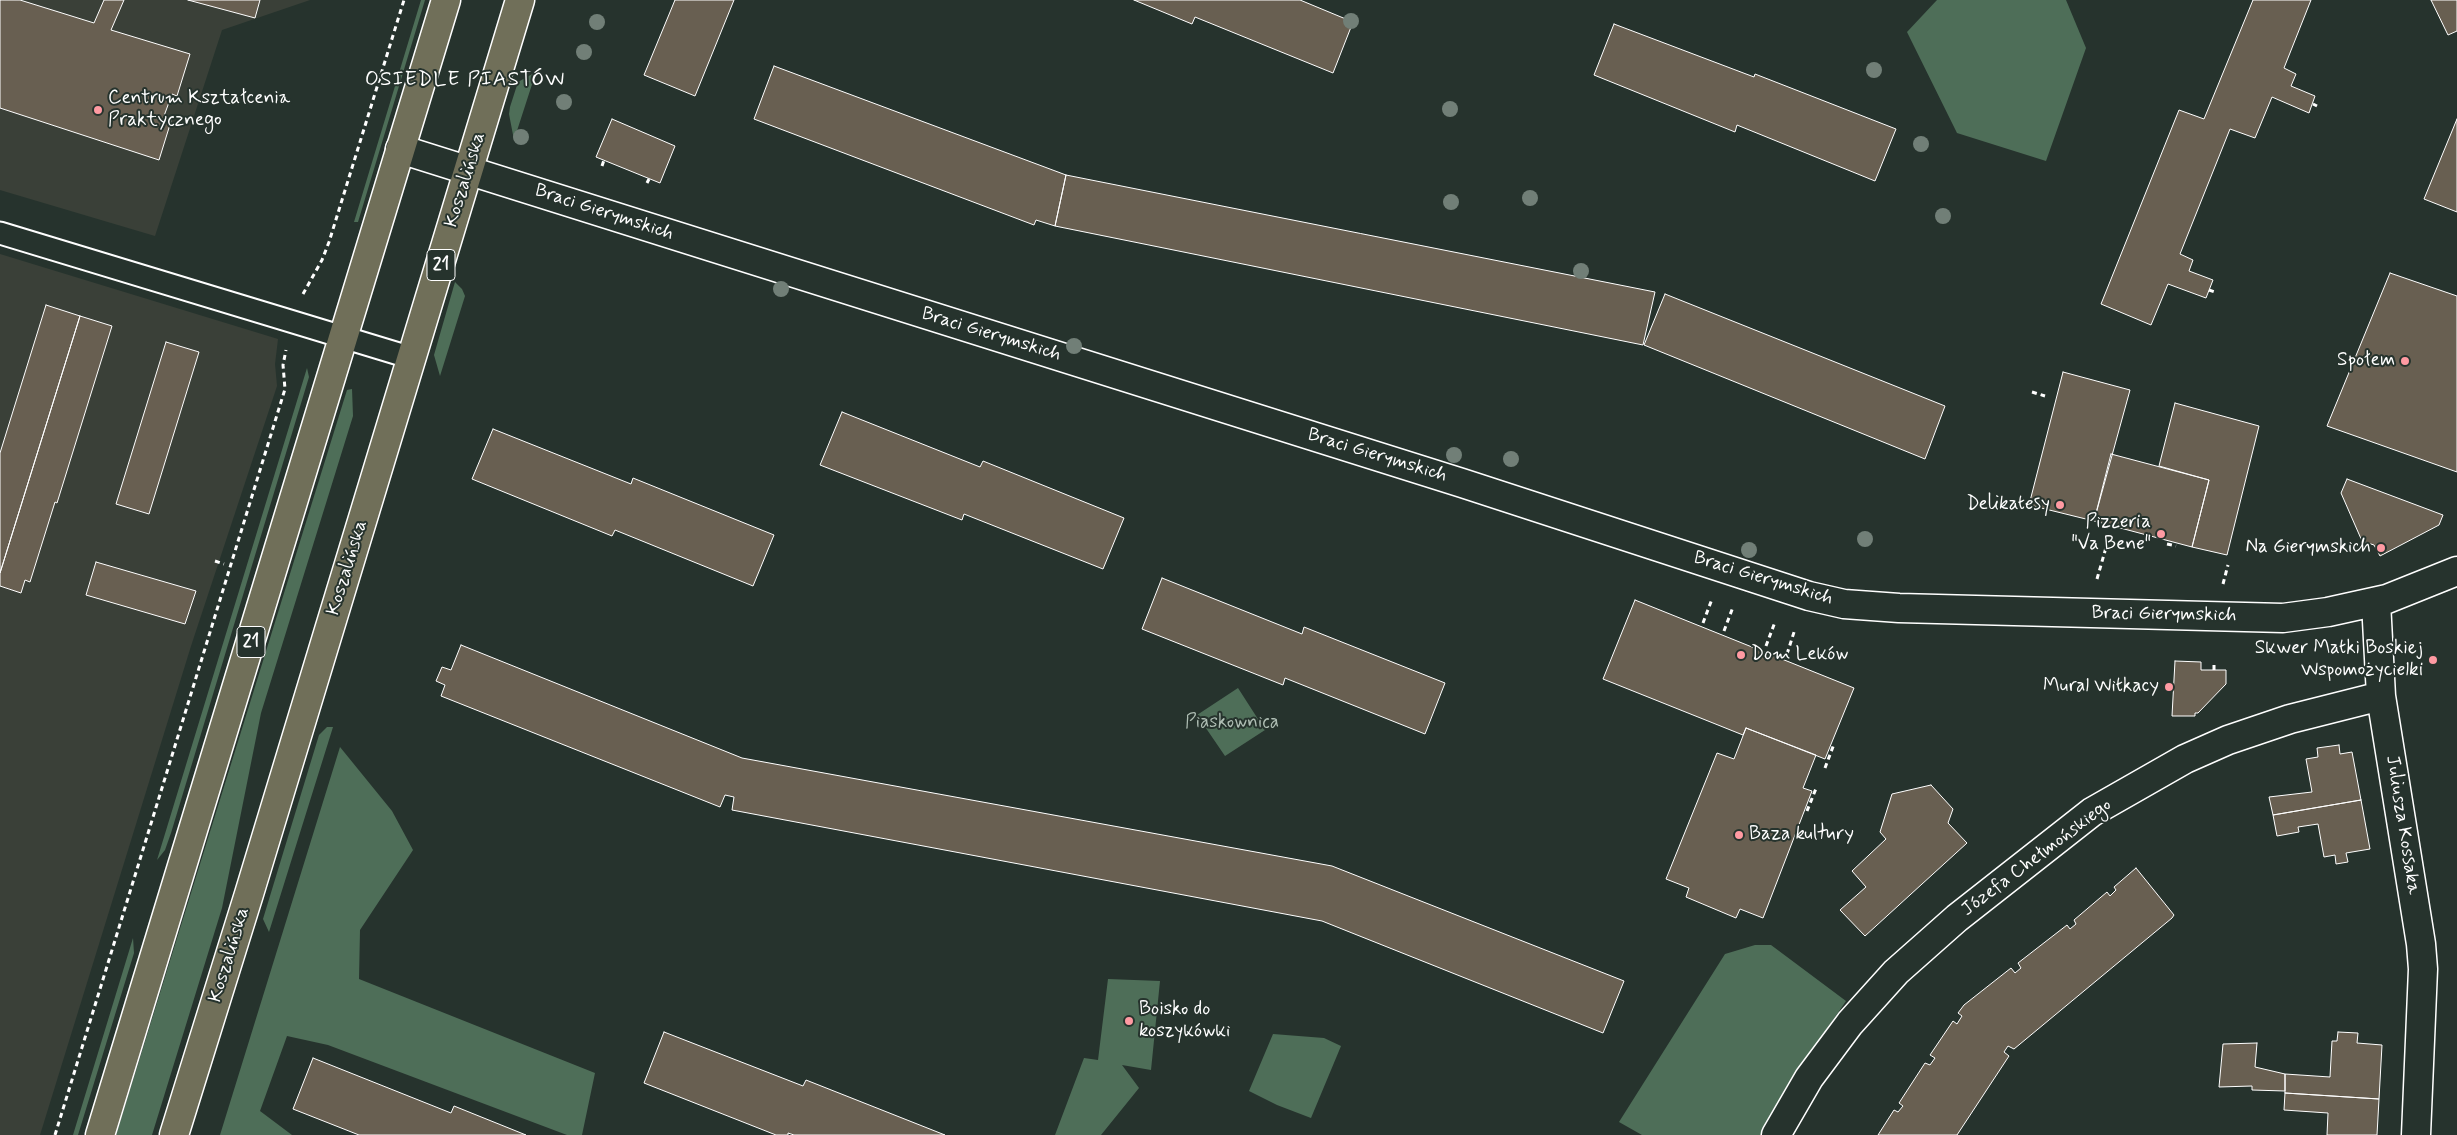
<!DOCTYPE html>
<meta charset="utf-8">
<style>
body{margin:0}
canvas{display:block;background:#26332d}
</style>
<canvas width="2457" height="1135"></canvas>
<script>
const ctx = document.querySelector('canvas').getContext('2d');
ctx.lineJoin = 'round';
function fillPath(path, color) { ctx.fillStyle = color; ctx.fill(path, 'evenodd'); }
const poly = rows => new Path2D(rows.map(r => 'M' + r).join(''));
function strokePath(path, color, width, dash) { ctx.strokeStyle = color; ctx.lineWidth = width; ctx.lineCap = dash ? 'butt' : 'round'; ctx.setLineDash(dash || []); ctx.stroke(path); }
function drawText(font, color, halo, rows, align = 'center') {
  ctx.font = font + ' Mynerve,sans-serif'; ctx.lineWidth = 4; ctx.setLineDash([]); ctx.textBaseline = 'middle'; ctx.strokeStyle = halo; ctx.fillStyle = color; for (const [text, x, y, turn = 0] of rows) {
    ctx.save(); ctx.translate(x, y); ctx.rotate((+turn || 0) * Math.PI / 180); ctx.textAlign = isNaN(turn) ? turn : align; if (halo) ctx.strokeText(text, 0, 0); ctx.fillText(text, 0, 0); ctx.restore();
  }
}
fillPath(poly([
 [0,0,310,0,222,30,155,236,0,190],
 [0,254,278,339,275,364,277,386,191,646,40,1135,0,1135]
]), '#3a4038');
fillPath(poly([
 [421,0,425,0,358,222,354,222],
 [1937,0,2066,0,2086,48,2046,161,1957,133,1907,32],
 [536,72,514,140,509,114,510,107,518,82],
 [455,282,462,289,465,296,440,376,434,355],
 [307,368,309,377,171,833,165,850,157,860],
 [352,389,353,416,261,713,222,908,152,1135,116,1135,347,390],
 [1238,688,1265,730,1225,756,1197,715],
 [327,727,333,727,269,932,263,919,319,735],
 [340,747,392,811,413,850,360,930,359,979,595,1073,582,1135,567,1135,328,1045,287,1036,260,1111,292,1135,220,1135],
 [133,938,134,953,78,1135,73,1135],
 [1755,945,1771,945,1846,1001,1787,1087,1762,1135,1642,1135,1619,1122,1725,954],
 [1108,979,1160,981,1151,1070,1122,1065,1139,1088,1101,1135,1055,1135,1084,1058,1098,1060],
 [1273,1034,1324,1038,1341,1046,1311,1118,1277,1105,1249,1091]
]), '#4e6e58');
const building = poly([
 [0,0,20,0,94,23,104,0,124,0,111,30,190,54,177,96,172,94,164,116,172,118,159,160,0,108,0,0],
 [188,0,260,0,255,18,188,0],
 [675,0,734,0,695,96,644,75,675,0],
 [1134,0,1300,0,1353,22,1333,73,1195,17,1192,24,1134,0],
 [2253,0,2311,0,2284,68,2296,74,2291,86,2315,96,2309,113,2272,97,2255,138,2230,129,2180,254,2193,260,2189,271,2213,280,2206,298,2168,284,2151,325,2101,304,2179,110,2204,119,2253,0],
 [2431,0,2457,0,2457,31,2448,35,2431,0],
 [1614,24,1754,77,1755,74,1896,129,1875,181,1737,125,1735,132,1594,75,1614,24],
 [774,66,1066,175,1055,226,1036,220,1034,225,754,119,774,66],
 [612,119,675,146,660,183,596,157,612,119],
 [2457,119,2457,212,2424,199,2457,119],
 [1066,175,1655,292,1643,345,1055,226,1066,175],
 [2390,273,2457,296,2457,472,2327,426,2390,273],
 [1665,294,1945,406,1925,459,1644,345,1665,294],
 [46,305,80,316,0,573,0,453,46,305],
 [80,316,112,326,57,503,55,502,30,582,25,580,21,593,0,586,0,573,80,316],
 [166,342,199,352,149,514,116,504,166,342],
 [2063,372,2130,390,2094,521,2029,505,2063,372],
 [2175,403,2259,426,2227,555,2192,547,2209,480,2159,466,2175,403],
 [842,412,980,467,983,461,1124,518,1103,569,964,514,962,520,820,465,842,412],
 [493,429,631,484,633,478,774,535,753,586,615,530,612,536,472,479,493,429],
 [2111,454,2209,480,2192,547,2094,521,2111,454],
 [2347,479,2443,515,2439,525,2380,556,2374,545,2362,541,2341,493,2347,479],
 [96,562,196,591,185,624,86,595,96,562],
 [1162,578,1302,634,1304,627,1445,683,1425,734,1285,678,1283,685,1142,629,1162,578],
 [1635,600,1854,688,1825,759,1746,728,1743,735,1603,679,1635,600],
 [461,645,742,758,1332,866,1624,981,1603,1033,1322,921,732,810,734,797,725,795,720,807,441,696,445,685,436,681,442,667,451,670,461,645],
 [2175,661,2201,662,2201,670,2226,670,2226,684,2198,713,2195,713,2195,716,2172,716,2175,661],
 [1746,728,1816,755,1803,788,1812,791,1763,918,1740,909,1736,918,1686,897,1689,888,1666,879,1717,753,1734,759,1746,728],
 [2339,745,2340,754,2352,752,2361,800,2273,815,2269,797,2312,792,2306,759,2318,757,2317,748,2339,745],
 [1931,785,1953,809,1948,823,1967,843,1865,936,1840,910,1866,887,1852,871,1886,839,1880,832,1892,794,1931,785],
 [2361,800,2370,849,2346,853,2348,862,2336,864,2335,855,2324,857,2318,824,2298,827,2299,832,2277,836,2273,815,2361,800],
 [2136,868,2174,915,2172,918,2014,1049,2008,1046,2004,1052,2009,1056,1957,1135,1878,1135,1894,1110,1898,1112,1903,1106,1899,1103,1925,1063,1930,1065,1935,1058,1930,1055,1953,1021,1957,1024,1962,1016,1958,1013,1964,1005,2011,968,2015,973,2021,968,2018,963,2067,925,2070,929,2076,924,2074,920,2107,892,2110,896,2116,890,2114,887,2136,868],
 [664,1032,803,1086,806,1080,945,1135,794,1135,788,1133,788,1135,776,1135,644,1083,664,1032],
 [2338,1032,2358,1033,2357,1043,2382,1045,2379,1099,2285,1093,2285,1074,2330,1077,2332,1041,2337,1041,2338,1032],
 [2257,1043,2255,1067,2285,1074,2285,1091,2252,1090,2252,1086,2219,1087,2223,1044,2257,1043],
 [313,1058,451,1113,454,1106,526,1135,359,1135,293,1109,313,1058],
 [2285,1093,2379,1099,2377,1135,2327,1135,2328,1113,2284,1110,2285,1093]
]);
fillPath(building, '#685f51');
strokePath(building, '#fff', 1);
const service = poly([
 [0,233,412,358]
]);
const minor = poly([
 [400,149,1462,483,1809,596,1844,604,1899,608,2283,618,2328,612,2387,599,2457,571],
 [2376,602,2381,696,2421,944,2423,969,2416,1135],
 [1776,1135,1809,1078,1850,1023,1896,972,1957,918,2092,812,2185,759,2228,740,2290,719,2381,696]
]);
const primary = poly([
 [100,1135,446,0],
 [174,1135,249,894,520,0]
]);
strokePath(service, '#fff', 25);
strokePath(minor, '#fff', 31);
strokePath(primary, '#fff', 31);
strokePath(poly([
 [2313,104,2317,106],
 [602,166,604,160],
 [647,183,649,179],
 [2209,290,2215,292],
 [303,294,322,260,329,242,404,0],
 [2032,392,2045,396],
 [2167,544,2176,546],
 [215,561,224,564],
 [2097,579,2109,537],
 [2223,584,2228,565],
 [1703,623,1712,599],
 [1724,631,1733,607],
 [1766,646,1775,622],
 [1787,654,1795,629],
 [2214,670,2214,661],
 [1825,768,1834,744],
 [1807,811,1817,786],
 [55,1135,285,389,283,365,286,350]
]), '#fff', 3, [5, 4]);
strokePath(service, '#26332d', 21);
strokePath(minor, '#26332d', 28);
strokePath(primary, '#706f59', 28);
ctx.fillStyle = '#717f77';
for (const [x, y] of [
 [1351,21],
 [597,22],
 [584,52],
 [1874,70],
 [564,102],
 [1450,109],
 [521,137],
 [1921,144],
 [1530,198],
 [1451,202],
 [1943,216],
 [1581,271],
 [781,289],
 [1074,346],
 [1454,455],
 [1511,459],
 [1865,539],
 [1749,550]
]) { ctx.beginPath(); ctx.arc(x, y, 8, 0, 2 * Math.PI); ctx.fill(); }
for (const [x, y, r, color] of [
 [98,110,5,"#ff9aa2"],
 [2405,361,5,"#ff9aa2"],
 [2060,505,5,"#ff9aa2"],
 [2161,534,5,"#ff9aa2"],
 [2381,548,5,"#ff9aa2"],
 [1741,655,5,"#ff9aa2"],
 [2433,660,5,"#ff9aa2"],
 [2169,687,5,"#ff9aa2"],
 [1739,835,5,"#ff9aa2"],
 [1129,1021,5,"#ff9aa2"]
]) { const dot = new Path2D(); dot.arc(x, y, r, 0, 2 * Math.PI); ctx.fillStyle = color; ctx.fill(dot); strokePath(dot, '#26332d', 2); }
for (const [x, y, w] of [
 [441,265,28],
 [251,642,28]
]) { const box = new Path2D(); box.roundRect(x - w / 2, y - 15.5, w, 31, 4); ctx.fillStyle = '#26332d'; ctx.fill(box); strokePath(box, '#fff', 1); }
drawText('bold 18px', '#fff', null, [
 ["21",441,265],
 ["21",251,642]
]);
drawText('19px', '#fff', '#26332d', [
 ["Centrum Kształcenia",108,99,"left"],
 ["Praktycznego",108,121,"left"],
 ["Społem",2395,361],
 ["Delikatesy",2050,505],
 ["Pizzeria",2151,523],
 ["\"Va Bene\"",2151,545],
 ["Na Gierymskich",2371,548],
 ["Skwer Matki Boskiej",2423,649],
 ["Wspomożycielki",2423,671],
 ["Dom Leków",1751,655,"left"],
 ["Mural Witkacy",2159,687],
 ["Baza kultury",1749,835,"left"],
 ["Boisko do",1139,1010,"left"],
 ["koszykówki",1139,1032,"left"]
], 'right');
drawText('19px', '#fff', '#26332d', [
 ["Koszalińska",466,180,-73],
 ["Braci Gierymskich",604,213,18],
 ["Braci Gierymskich",991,335,17],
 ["Braci Gierymskich",1377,456,17],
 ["Koszalińska",348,568,-73],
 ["Braci Gierymskich",1763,579,17],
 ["Braci Gierymskich",2164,615,1],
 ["Juliusza Kossaka",2402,825,81],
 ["Józefa Chełmońskiego",2037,858,-37],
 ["Koszalińska",230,955,-73]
]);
drawText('19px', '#afbeb4', '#26332d', [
 ["Piaskownica",1232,723]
]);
ctx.letterSpacing = '1px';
drawText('21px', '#fff', '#26332d', [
 ["OSIEDLE PIASTÓW",465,81]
]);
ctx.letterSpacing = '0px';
</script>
